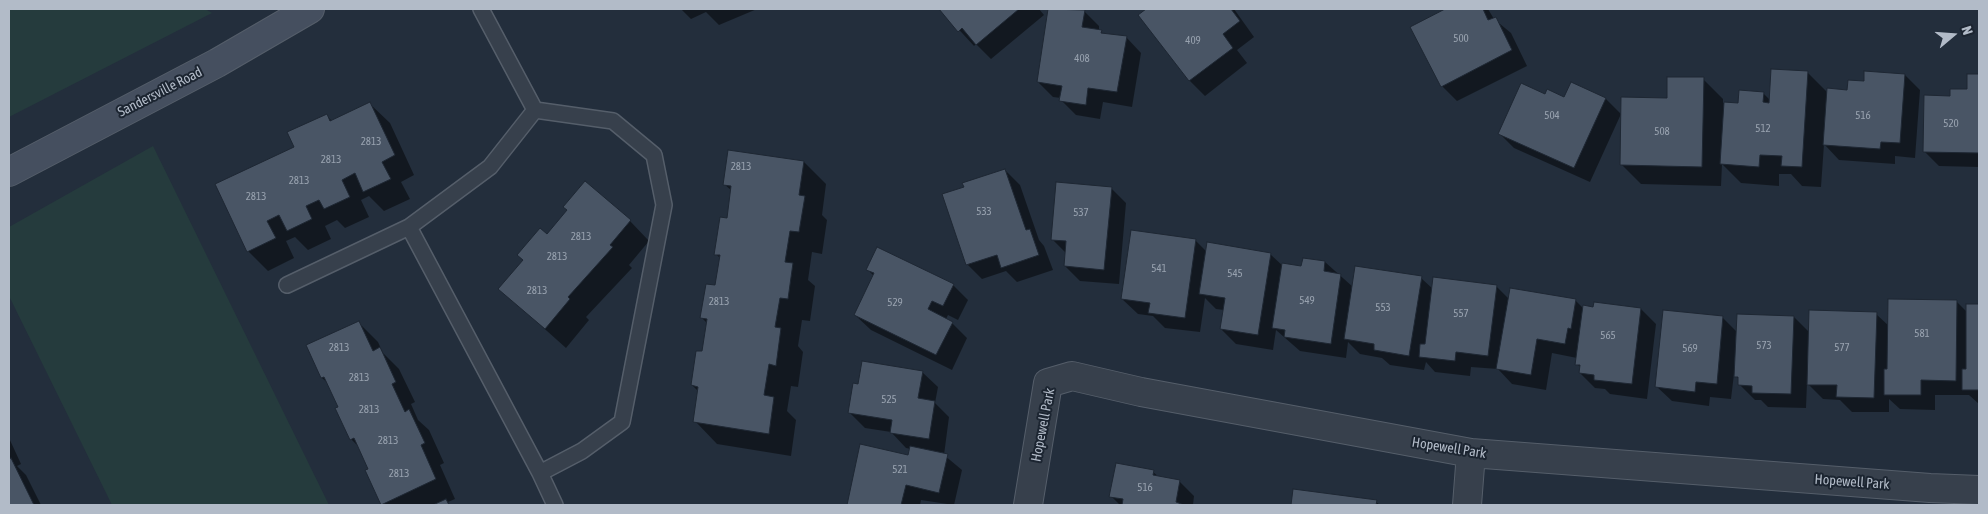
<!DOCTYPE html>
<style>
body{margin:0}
#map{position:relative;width:1988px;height:514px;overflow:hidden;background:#232e3c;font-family:"Asap Condensed",sans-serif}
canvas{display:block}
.frame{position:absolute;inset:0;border:10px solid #b2bbc8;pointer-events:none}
.north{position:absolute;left:1928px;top:10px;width:50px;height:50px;-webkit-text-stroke:4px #1c2531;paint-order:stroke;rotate:72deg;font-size:14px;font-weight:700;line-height:20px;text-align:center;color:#b2bbc8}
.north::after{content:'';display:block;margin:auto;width:18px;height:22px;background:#b2bbc8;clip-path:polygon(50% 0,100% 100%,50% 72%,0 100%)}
</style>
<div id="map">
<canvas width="1988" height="514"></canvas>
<div class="frame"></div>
<div class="north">N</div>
</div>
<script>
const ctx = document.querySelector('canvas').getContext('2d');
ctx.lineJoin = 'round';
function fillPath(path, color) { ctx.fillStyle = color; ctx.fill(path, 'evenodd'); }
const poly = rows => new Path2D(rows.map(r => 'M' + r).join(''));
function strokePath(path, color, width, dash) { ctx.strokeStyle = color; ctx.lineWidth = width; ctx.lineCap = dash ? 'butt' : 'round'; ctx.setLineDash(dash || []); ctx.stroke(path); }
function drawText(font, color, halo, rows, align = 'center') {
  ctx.font = font + ' "Asap Condensed",sans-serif'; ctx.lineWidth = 4; ctx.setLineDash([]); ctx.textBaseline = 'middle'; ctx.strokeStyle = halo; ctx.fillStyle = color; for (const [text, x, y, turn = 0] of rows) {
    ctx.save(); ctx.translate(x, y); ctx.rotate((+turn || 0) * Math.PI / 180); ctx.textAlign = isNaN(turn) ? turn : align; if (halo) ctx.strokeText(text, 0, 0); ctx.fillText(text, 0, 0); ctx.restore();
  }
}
fillPath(poly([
 [9,9,205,9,212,13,9,117],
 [153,146,329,505,112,505,9,296,9,227]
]), '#253b3d');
fillPath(poly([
 [681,9,757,9,719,25,706,12,691,19],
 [940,9,1039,9,1044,15,991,59,976,44,974,46],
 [1049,9,1084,11,1099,26,1099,31,1104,34,1126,37,1141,53,1132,107,1103,102,1100,119,1076,115,1061,100,1061,98,1053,97,1038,82],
 [1148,9,1234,9,1254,37,1237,50,1247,63,1205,96,1190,81,1140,15],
 [1448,9,1488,9,1494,19,1511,33,1527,66,1457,101,1442,86,1412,28],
 [1807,72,1828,93,1848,91,1865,83,1905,75,1920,90,1915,158,1895,156,1895,164,1839,160,1824,144,1821,187,1802,186,1791,174,1779,174,1779,186,1741,183,1722,164,1721,186,1641,184,1621,164,1668,100,1703,79,1723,99,1723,103,1740,104,1763,93,1770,100],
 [1969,75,1979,76,1979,167,1939,166,1924,151,1951,97,1968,91],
 [1572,83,1606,99,1621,114,1590,182,1514,148,1499,133,1546,96,1565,99],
 [370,104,390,123,414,175,401,182,410,199,384,211,369,196,361,200,369,217,345,228,337,220,325,226,331,239,308,250,295,237,286,241,294,258,268,271,248,251,295,147,326,115,332,121],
 [804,162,826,184,822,215,827,220,822,254,812,252,808,280,815,286,810,321,802,320,798,346,803,352,798,387,791,386,787,411,796,420,791,456,717,444,695,421,699,392,692,385,703,353,708,324,702,318,716,287,721,259,716,254,728,219,732,191,724,184],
 [1005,170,1020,185,1039,240,1044,246,1053,270,1017,282,1006,271,982,279,967,264,965,188],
 [1111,188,1126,203,1119,284,1080,281,1065,266,1066,253,1052,239],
 [630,221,649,241,629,265,632,268,586,317,589,320,566,348,500,289,547,236],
 [1195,240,1207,252,1270,254,1283,266,1302,268,1304,259,1325,262,1353,287,1421,278,1433,289,1496,286,1509,299,1575,300,1584,309,1641,309,1656,324,1647,399,1610,394,1605,389,1595,388,1580,373,1581,368,1577,364,1577,358,1552,353,1546,390,1512,384,1498,369,1471,367,1470,376,1435,372,1426,362,1424,370,1390,365,1382,358,1360,354,1348,342,1346,358,1300,351,1276,330,1273,350,1236,344,1221,329,1224,310,1216,309,1205,298,1200,332,1165,328,1153,316,1138,314,1122,299],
 [867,269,953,285,968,300,958,320,948,315,946,319,952,323,967,338,952,370,871,330,855,315,874,276],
 [1956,301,1967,312,1968,306,1979,306,1979,404,1969,395,1935,395,1935,410,1900,409,1889,399,1889,412,1852,412,1840,400,1823,399,1807,383,1806,408,1768,407,1761,400,1755,400,1740,385,1740,380,1734,374,1731,399,1710,397,1709,406,1672,401,1656,386,1723,318,1737,332,1794,317,1810,333,1876,314,1889,326],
 [358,322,378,342,383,353,399,369,415,402,411,404,418,420,429,430,444,463,440,465,455,499,448,502,450,505,382,504,361,449,351,439,330,385,322,378],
 [922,372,938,387,935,403,949,417,944,455,962,470,954,505,921,500,920,505,849,505,861,446,909,456,911,449,906,448,891,432,865,428,850,413],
 [9,438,21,464,17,466,26,475,41,505,9,505],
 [1153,472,1159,477,1179,481,1194,496,1193,505,1120,505,1111,496],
 [1294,490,1376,502,1380,505,1292,505]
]), '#0007');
const building = poly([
 [939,9,1019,9,976,45,962,28,958,32,939,9],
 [1048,9,1085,10,1082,27,1102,30,1101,33,1127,36,1117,92,1088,88,1086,105,1059,101,1062,86,1037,82,1048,9],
 [1146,9,1231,9,1240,21,1223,34,1233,48,1189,81,1138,15,1146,9],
 [1445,9,1483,9,1488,20,1496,17,1512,50,1441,87,1410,27,1445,9],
 [1771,69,1808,71,1802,167,1781,166,1782,156,1760,155,1759,167,1720,164,1724,102,1738,103,1739,90,1764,92,1763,102,1769,103,1771,69],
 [1864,71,1905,74,1900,143,1881,142,1880,149,1823,145,1827,88,1847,90,1848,80,1864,81,1864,71],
 [1967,74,1979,74,1979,153,1923,152,1924,95,1950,96,1950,89,1967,89,1967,74],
 [1667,77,1704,77,1702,167,1620,165,1621,97,1667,98,1667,77],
 [1571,82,1606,98,1574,168,1498,134,1521,83,1545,94,1547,89,1564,97,1571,82],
 [370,102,395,155,382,162,391,179,363,192,355,173,342,180,350,197,324,209,319,200,306,206,312,219,287,231,279,215,267,221,276,238,247,252,215,184,294,147,287,132,327,114,330,121,370,102],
 [728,150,804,161,799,195,805,196,799,232,790,231,785,262,793,263,788,299,780,298,775,327,781,328,776,366,769,364,764,395,774,397,769,434,693,422,698,387,691,385,696,351,702,351,707,319,700,318,706,284,715,285,720,255,714,255,720,217,727,218,731,186,723,185,728,150],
 [1005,169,1026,230,1030,229,1039,255,1001,268,997,255,966,265,942,194,964,187,962,183,1005,169],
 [585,181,631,220,610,245,613,247,568,297,570,299,545,329,498,289,523,260,517,255,540,228,547,234,567,210,563,207,585,181],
 [1056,182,1112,187,1104,270,1064,266,1066,241,1051,240,1056,182],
 [1131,230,1196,239,1185,318,1148,313,1150,303,1121,299,1131,230],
 [1207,242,1271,253,1258,335,1220,329,1225,298,1199,294,1207,242],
 [877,247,954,284,943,306,932,301,928,309,953,322,936,355,854,315,874,273,866,270,877,247],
 [1303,258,1325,261,1324,271,1341,274,1331,344,1284,337,1285,330,1272,328,1282,263,1301,266,1303,258],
 [1355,266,1422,276,1409,356,1374,350,1374,344,1344,339,1355,266],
 [1433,277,1497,285,1488,356,1456,352,1455,361,1419,357,1420,344,1425,344,1433,277],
 [1510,288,1576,299,1571,329,1568,328,1565,344,1537,339,1531,375,1496,369,1510,288],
 [1888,299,1957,300,1956,381,1921,380,1921,395,1884,395,1884,369,1887,369,1888,299],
 [1594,302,1641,308,1632,384,1594,380,1594,375,1579,373,1580,365,1575,365,1583,305,1593,307,1594,302],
 [1966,304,1979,304,1979,390,1962,390,1962,369,1966,369,1966,304],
 [1663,310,1723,316,1717,384,1696,382,1695,392,1655,387,1663,310],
 [1809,310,1877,312,1874,398,1836,397,1837,385,1807,385,1809,310],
 [1737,314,1794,316,1791,394,1752,393,1752,386,1738,385,1738,377,1734,377,1737,314],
 [359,321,373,351,380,347,396,382,392,384,405,412,409,409,425,443,421,445,436,479,381,505,365,470,368,469,354,438,350,440,335,408,338,407,324,377,321,378,306,345,359,321],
 [862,361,923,371,918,398,935,401,929,439,890,433,892,420,848,413,853,383,858,384,862,361],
 [860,444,908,455,910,446,948,454,939,493,906,485,901,505,847,505,860,444],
 [11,458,34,505,9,505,9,459,11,458],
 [1116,463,1154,470,1153,475,1180,480,1176,502,1184,505,1122,505,1123,499,1109,497,1116,463],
 [1293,489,1377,500,1376,505,1291,505,1293,489],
 [446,499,449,505,433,505,446,499]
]);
fillPath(building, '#495565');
strokePath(building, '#1e2733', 1);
const lane = poly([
 [481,9,535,110],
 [535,110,613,121,654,155,664,205,622,422,582,451,540,473,409,227,490,167,535,110],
 [287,285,409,227],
 [540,473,555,505]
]);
const street = poly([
 [1028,505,1048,383,1072,376,1141,392,1471,453,1930,488,1979,490],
 [1467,505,1471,453]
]);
const secondary = poly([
 [9,172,217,63,310,9]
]);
strokePath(lane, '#555e6a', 18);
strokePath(street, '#555e6a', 30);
strokePath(secondary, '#555e6a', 30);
strokePath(lane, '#37404c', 15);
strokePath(street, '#37404c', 28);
strokePath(secondary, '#454f5f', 28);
drawText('11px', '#98a2af', null, [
 ["500",1461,39],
 ["409",1193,41],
 ["408",1082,59],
 ["504",1552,116],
 ["516",1863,116],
 ["520",1951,124],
 ["512",1763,129],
 ["508",1662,132],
 ["2813",371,142],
 ["2813",331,160],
 ["2813",741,167],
 ["2813",299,181],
 ["2813",256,197],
 ["533",984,212],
 ["537",1081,213],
 ["2813",581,237],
 ["2813",557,257],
 ["541",1159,269],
 ["545",1235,274],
 ["2813",537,291],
 ["549",1307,301],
 ["2813",719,302],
 ["529",895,303],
 ["553",1383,308],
 ["557",1461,314],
 ["581",1922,334],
 ["565",1608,336],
 ["573",1764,346],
 ["2813",339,348],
 ["577",1842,348],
 ["569",1690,349],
 ["2813",359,378],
 ["525",889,400],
 ["2813",369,410],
 ["2813",388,441],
 ["521",900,470],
 ["2813",399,474],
 ["516",1145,488]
]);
drawText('14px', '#b2bbc8', '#1c2531', [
 ["Sandersville Road",160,92,-27],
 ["Hopewell Park",1043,425,-79],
 ["Hopewell Park",1449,448,9],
 ["Hopewell Park",1852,482,4]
]);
</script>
